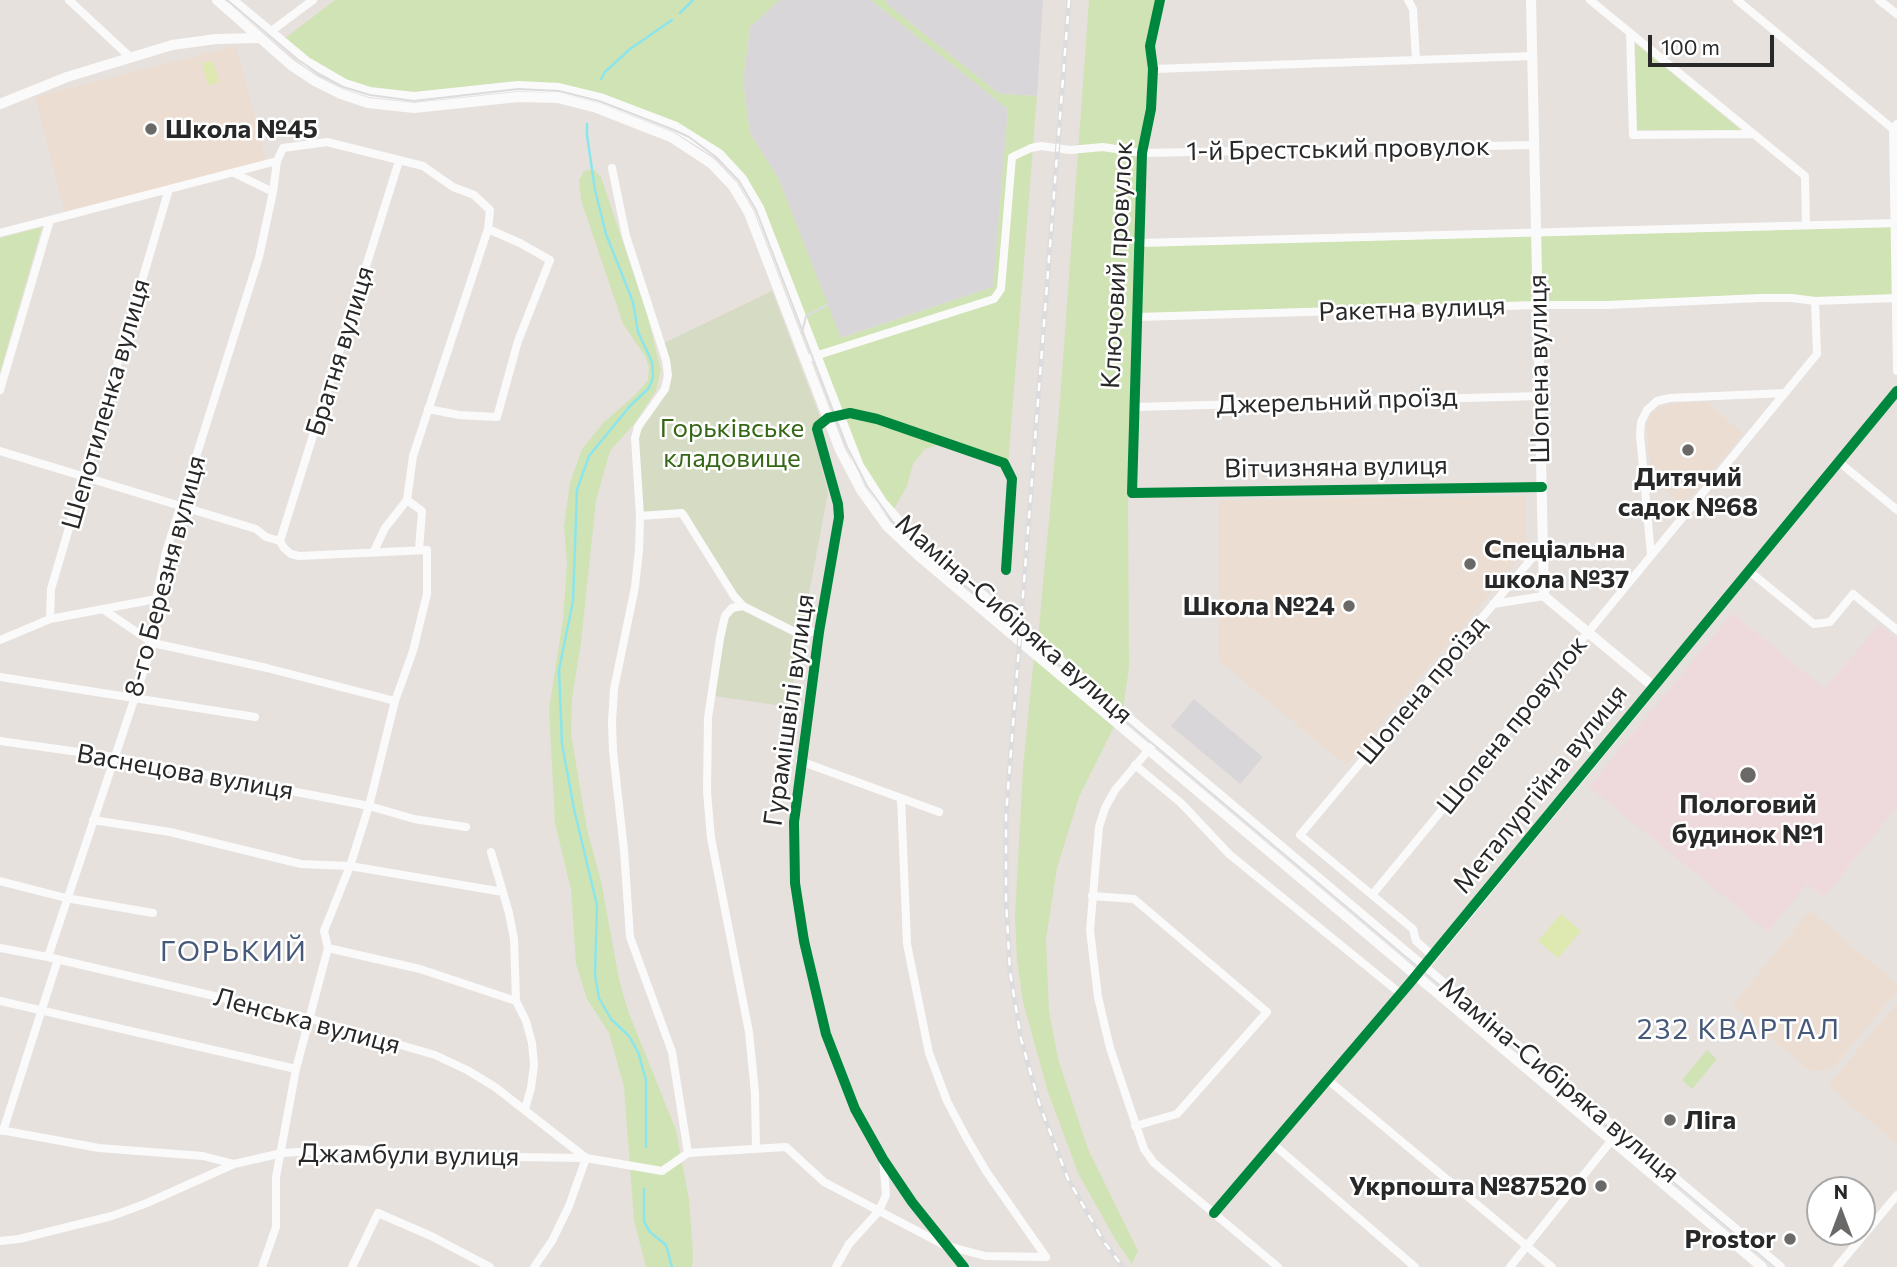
<!DOCTYPE html>
<meta charset="utf-8">
<style>
body{margin:0}
#map{position:relative;width:1897px;height:1267px;overflow:hidden;background:#e7e1dd;font-family:Commissioner,sans-serif}
canvas{display:block}
.north{position:absolute;left:1806px;top:1176px;width:70px;height:70px;box-sizing:border-box;background:#fff;border:2px solid #a9a9a9;border-radius:50%;rotate:0deg;font-size:19px;font-weight:700;line-height:28px;text-align:center;color:#282828}
.north::after{content:'';display:block;margin:auto;width:24px;height:32px;background:#6b6967;clip-path:polygon(50% 0,100% 100%,50% 72%,0 100%)}
.scale{position:absolute;left:1648px;top:35px;width:126px;height:32px;box-sizing:border-box;border:4px solid #282828;border-top:0;padding-left:9px;font-size:21px;line-height:24px;white-space:nowrap;color:#282828;-webkit-text-stroke:5px #fff;paint-order:stroke}
</style>
<div id="map">
<canvas width="1897" height="1267"></canvas>
<div class="north">N</div>
<div class="scale">100 m</div>
</div>
<script>
const ctx = document.querySelector('canvas').getContext('2d');
ctx.lineJoin = 'round';
function fillPath(path, color) { ctx.fillStyle = color; ctx.fill(path, 'evenodd'); }
const poly = rows => new Path2D(rows.map(r => 'M' + r).join(''));
function strokePath(path, color, width, dash) { ctx.strokeStyle = color; ctx.lineWidth = width; ctx.lineCap = dash ? 'butt' : 'round'; ctx.setLineDash(dash || []); ctx.stroke(path); }
function drawText(font, color, halo, rows, align = 'center') {
  ctx.font = font + ' Commissioner,sans-serif'; ctx.lineWidth = 5; ctx.setLineDash([]); ctx.textBaseline = 'middle'; ctx.strokeStyle = halo; ctx.fillStyle = color; for (const [text, x, y, turn = 0] of rows) {
    ctx.save(); ctx.translate(x, y); ctx.rotate((+turn || 0) * Math.PI / 180); ctx.textAlign = isNaN(turn) ? turn : align; if (halo) ctx.strokeText(text, 0, 0); ctx.fillText(text, 0, 0); ctx.restore();
  }
}
fillPath(poly([
 [779,0,871,0,1008,109,993,287,840,338,779,180,750,133,743,81,750,27],
 [885,0,1043,0,1037,96,999,94,887,4],
 [1194,699,1263,757,1240,784,1171,726]
]), '#d9d6d9');
fillPath(poly([
 [236,46,266,161,65,213,35,97],
 [1706,402,1743,433,1684,505,1650,478,1647,423,1652,414,1660,407,1671,404],
 [1525,496,1526,550,1346,765,1219,661,1219,500],
 [1810,911,1897,984,1897,991,1832,1069,1810,1071,1732,1005],
 [1897,1003,1897,1144,1828,1086]
]), '#ebddd1');
fillPath(poly([
 [1732,613,1825,689,1879,624,1897,639,1897,807,1824,897,1807,884,1768,932,1589,787]
]), '#eedadc');
fillPath(poly([
 [335,0,779,0,750,27,743,81,750,133,779,180,841,338,993,287,1008,109,871,0,885,0,887,4,999,94,1037,96,1008,465,989,463,938,445,925,449,913,464,907,486,893,511,862,464,762,207,721,152,581,89,393,93,346,81,322,68,284,39],
 [1089,0,1157,0,1147,46,1150,69,1148,109,1141,136,1139,155,1136,246,1897,227,1897,296,1134,314,1128,493,1129,667,1123,710,1038,638,1060,401],
 [1635,43,1741,130,1637,130],
 [593,169,601,177,647,314,661,370,656,391,634,424,610,451,596,500,581,643,572,698,571,734,587,829,601,881,619,979,628,1011,676,1130,689,1200,693,1255,692,1267,646,1267,634,1220,624,1087,609,1033,587,999,576,964,571,890,555,823,549,709,563,619,567,563,564,526,570,483,582,449,604,422,635,395,648,380,649,367,645,356,623,324,581,200,579,180,584,171],
 [42,227,0,372,0,238],
 [1034,657,1115,725,1079,797,1057,868,1046,939,1049,1011,1058,1059,1088,1149,1138,1251,1132,1264,1115,1239,1078,1173,1048,1092,1023,1002,1017,960,1015,918,1023,768],
 [1707,1050,1717,1059,1692,1089,1682,1080]
]), '#d0e3b4');
fillPath(poly([
 [772,291,822,422,815,438,828,493,802,630,790,707,714,696,728,618,734,611,744,609,688,514,683,510,643,512,638,438,641,428,667,390,664,343]
]), '#d6dbc4');
fillPath(poly([
 [213,61,219,82,208,85,202,63],
 [1561,914,1581,931,1558,958,1538,941]
]), '#dee8b1');
strokePath(poly([
 [680,13,693,0],
 [601,79,605,72,630,49,672,20],
 [587,124,587,135,595,190,606,234,633,302,638,332,652,362,653,378,649,388,630,406,589,456,577,490,573,601,559,670,562,744,574,809,597,905,595,975,599,998,611,1019,629,1036,638,1052,646,1080,646,1147],
 [644,1189,644,1222,650,1232,666,1245,672,1267]
]), '#8de5ec', 2.5);
strokePath(poly([
 [69,0,130,57],
 [1160,0,1150,46,1153,69,1151,109,1142,153,1132,493,1542,487],
 [1408,0,1413,9,1416,60],
 [1590,0,1805,176,1806,225],
 [1737,0,1893,129],
 [1879,0,1897,14],
 [270,32,313,0],
 [1630,33,1633,135,1753,134],
 [1153,69,1533,56],
 [1897,124,1893,129,1897,371],
 [612,168,626,236,666,360,668,375,665,389,638,427,635,438,640,516,639,550,635,587,614,689,612,722,613,751,624,850,630,937,672,1052,688,1153],
 [234,173,273,192,277,161,283,148,327,142,423,166,453,187,474,195,490,210,488,229,413,456,407,500,385,528,374,551],
 [0,233,277,161],
 [1139,243,1897,223],
 [1137,317,1538,305,1607,305,1760,298,1792,298,1815,301,1897,298],
 [812,357,994,299,1001,289,1012,157,1031,148,1041,146,1070,150,1103,147,1142,153,1534,145],
 [0,390,50,220],
 [1134,407,1540,396],
 [428,409,459,415,497,417,518,341,550,260,520,243,488,229],
 [0,451,256,529,266,537,280,541],
 [1839,462,1897,510],
 [407,500,422,511,419,550],
 [640,516,682,513,734,596,743,606,793,631,819,632],
 [280,541,399,161],
 [1651,555,1640,435,1641,422,1647,410,1657,401,1670,398,1785,393],
 [1749,571,1814,624,1830,622,1853,594,1897,630],
 [1493,604,1544,596],
 [743,606,732,608,725,616,720,638,708,718,707,792,711,838,749,1032,755,1093,756,1148],
 [104,610,153,643,267,668,395,701],
 [50,619,51,589,169,189],
 [0,640,50,619,156,599],
 [0,677,255,717],
 [1654,687,1897,391],
 [0,741,114,757,369,806,414,819,466,827],
 [1151,747,1115,790,1105,808,1099,827,1090,930,1098,997,1110,1048,1144,1149,1154,1163,1278,1267],
 [800,761,939,812],
 [1135,765,1181,803,1229,854,1401,994],
 [901,798,907,944,929,1053,947,1101,966,1137,986,1171,1046,1257],
 [93,820,170,832,301,864,350,866,503,892],
 [491,852,509,913,514,939,516,1001,526,1021,532,1043,534,1065,531,1088,525,1109],
 [0,881,66,898,153,913],
 [1372,895,1817,354,1815,301],
 [1092,896,1134,899,1267,1012,1177,1114,1135,1126],
 [0,948,48,957,308,1018,435,1055,467,1070,495,1087,586,1158],
 [328,948,420,969,516,1001],
 [1433,956,1416,941,1413,929,1300,835,1543,545],
 [48,957,153,643,156,599,166,552,259,257,273,192],
 [0,1001,296,1069],
 [1328,1080,1552,1267],
 [0,1130,99,1148,203,1156,234,1164],
 [3,1131,58,959],
 [1273,1144,1415,1267],
 [688,1153,786,1147,824,1182,944,1245,985,1256,1046,1257],
 [1214,1213,1417,975],
 [0,1241,19,1239,112,1216,147,1203,234,1164,282,1153,353,1149,436,1156,586,1158,662,1171,688,1153],
 [262,1267,276,1227,276,1177,296,1069,328,948,324,931,350,866,369,806,395,701,413,651,427,594,427,550,299,556,291,554,284,548,280,541],
 [352,1267,378,1213,431,1236,490,1267],
 [534,1267,552,1241,569,1206,586,1158],
 [836,1267,849,1244,879,1211,886,1195,883,1159],
 [964,1267,912,1202,883,1159,855,1109,826,1034,804,941,795,883,794,822,819,632,839,517,838,504,817,429,818,426,828,418,850,413,877,419,1004,463,1012,479,1006,570],
 [1510,1267,1619,1131],
 [1837,1267,1897,1195]
]), '#fbfafa', 8);
strokePath(poly([
 [0,104,67,77,172,45,216,39,259,38],
 [1420,972,1654,687,1544,596,1531,0]
]), '#fbfafa', 10);
strokePath(poly([
 [217,0,291,65,315,81,341,94,368,103,414,108,518,97,558,98,597,108,671,137,711,163,733,186,749,213,840,450,861,490,887,526,920,557,1762,1267],
 [232,0,307,62,345,84,370,92,414,97,518,86,559,88,600,98,676,127,719,154,742,179,759,208,859,466,882,502,911,535,1780,1267]
]), '#fbfafa', 10);
strokePath(poly([
 [227,0,297,59,319,74,343,87,370,95,414,101,518,89,559,91,599,101,674,130,689,137,716,157,739,181,756,210,847,447,867,486,893,522,925,552,1774,1267],
 [802,333,806,316,827,305]
]), '#dcdcde', 2);
const rail = poly([
 [1069,0,1006,815,1006,900,1010,972,1021,1039,1040,1106,1068,1179,1104,1242,1123,1267]
]);
strokePath(rail, '#dcdcde', 5);
strokePath(rail, '#fff', 2.5, [8]);
strokePath(poly([
 [1160,0,1150,46,1153,69,1151,109,1142,153,1132,493,1542,487],
 [1214,1213,1409,984,1897,391],
 [964,1267,912,1202,883,1159,855,1109,826,1034,804,941,795,883,794,822,819,632,839,517,838,504,817,429,818,426,828,418,850,413,877,419,1004,463,1012,479,1006,570]
]), '#00873e', 10);
for (const [x, y, r, color] of [
 [151,129,7,"#6b6967"],
 [1688,450,7,"#6b6967"],
 [1470,564,7,"#6b6967"],
 [1349,606,7,"#6b6967"],
 [1748,775,9,"#6b6967"],
 [1670,1120,7,"#6b6967"],
 [1601,1186,7,"#6b6967"],
 [1790,1239,7,"#6b6967"]
]) { const dot = new Path2D(); dot.arc(x, y, r, 0, 2 * Math.PI); ctx.fillStyle = color; ctx.fill(dot); strokePath(dot, '#fff', 2.5); }
drawText('bold 26px', '#282828', '#fff', [
 ["Школа №45",165,129],
 ["Дитячий",1688,477,"center"],
 ["садок №68",1688,507,"center"],
 ["Спеціальна",1484,549],
 ["школа №37",1484,579],
 ["Школа №24",1335,606,"right"],
 ["Пологовий",1748,804,"center"],
 ["будинок №1",1748,834,"center"],
 ["Ліга",1684,1120],
 ["Укрпошта №87520",1587,1186,"right"],
 ["Prostor",1776,1239,"right"]
], 'left');
drawText('26px', '#282828', '#fff', [
 ["1-й Брестський провулок",1338,149,-1],
 ["Ключовий провулок",1117,265,-87],
 ["Ракетна вулиця",1412,309,-2],
 ["Братня вулиця",340,351,-73],
 ["Шопена вулиця",1539,369,-91],
 ["Джерельний проїзд",1337,401,-2],
 ["Шепотиленка вулиця",106,404,-74],
 ["Вітчизняна вулиця",1336,467,-1],
 ["8-го Березня вулиця",165,576,-75],
 ["Маміна-Сибіряка вулиця",1014,619,41],
 ["Шопена проїзд",1422,690,-50],
 ["Гурамішвілі вулиця",789,710,-82],
 ["Шопена провулок",1512,725,-51],
 ["Васнецова вулиця",185,772,10],
 ["Металургійна вулиця",1540,789,-51],
 ["Ленська вулиця",307,1021,15],
 ["Маміна-Сибіряка вулиця",1559,1080,40],
 ["Джамбули вулиця",409,1155,1]
]);
drawText('26px', '#366716', '#fff', [
 ["Горьківське",732,428],
 ["кладовище",732,458]
]);
ctx.letterSpacing = '2px';
drawText('28px', '#47597a', '#fff', [
 ["ГОРЬКИЙ",234,952],
 ["232 КВАРТАЛ",1739,1030]
]);
ctx.letterSpacing = '0px';
</script>
